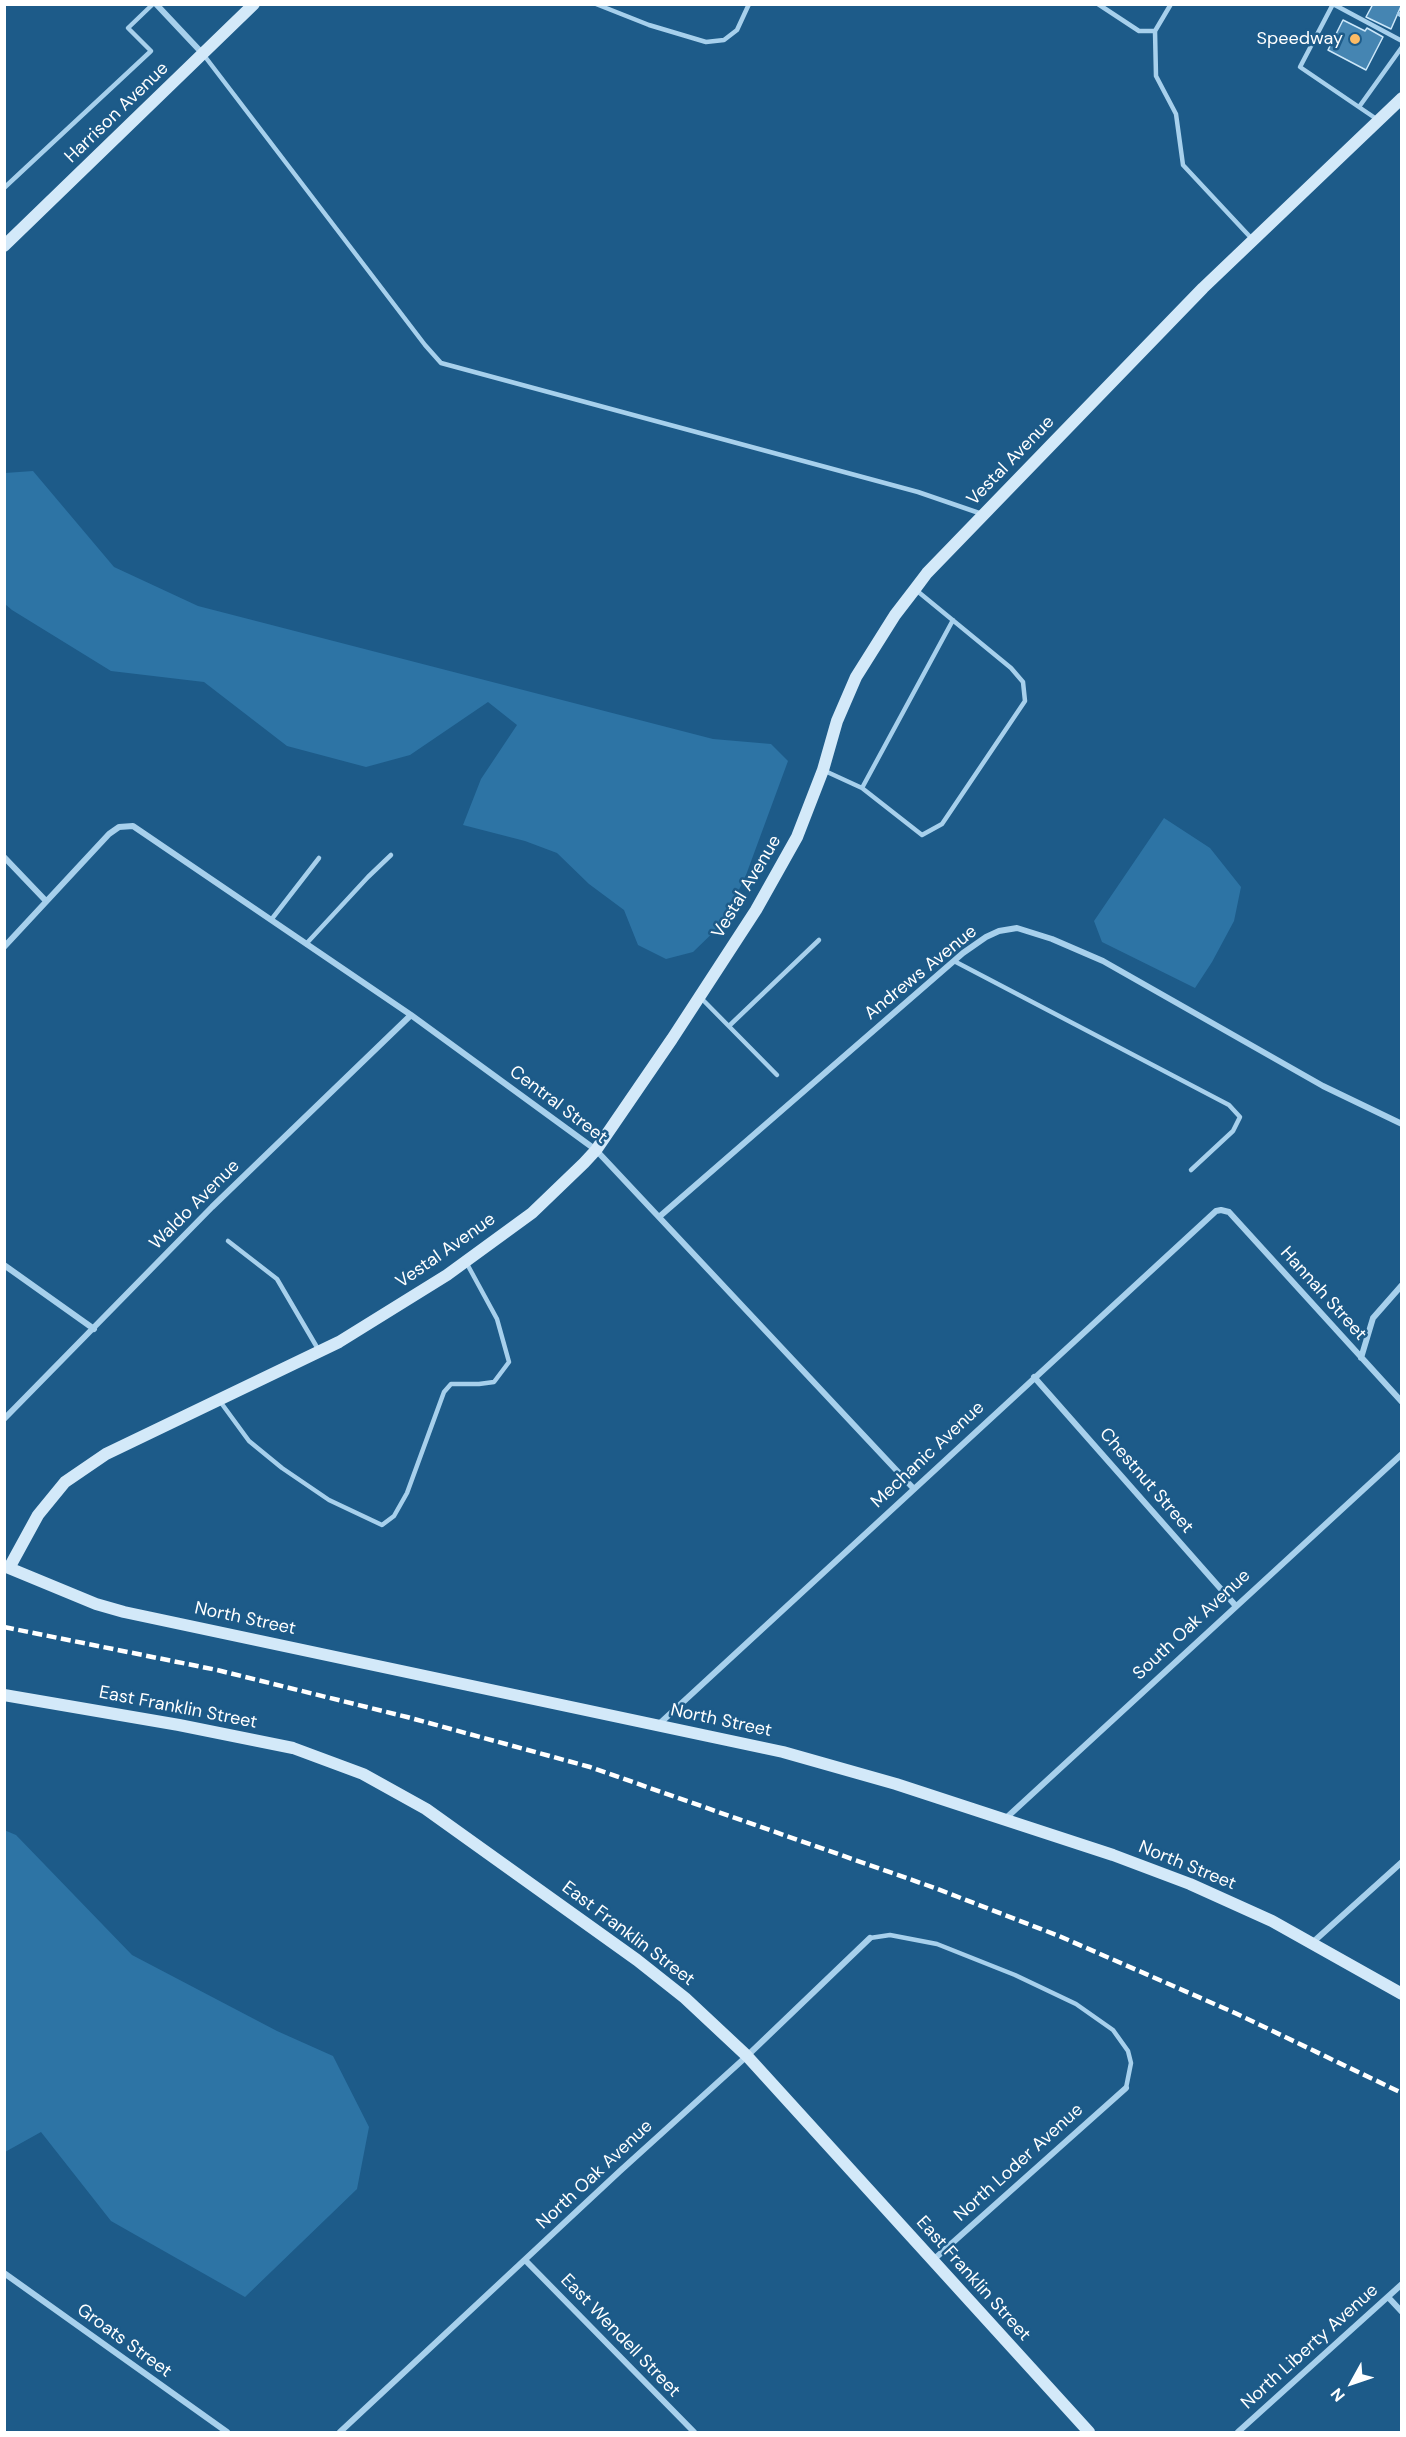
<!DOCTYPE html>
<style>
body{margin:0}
#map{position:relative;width:1406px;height:2437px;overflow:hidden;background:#1d5b89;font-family:"DM Sans",sans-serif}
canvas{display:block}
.frame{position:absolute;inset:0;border:6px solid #fff;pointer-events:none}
.north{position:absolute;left:1322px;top:2353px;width:60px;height:60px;-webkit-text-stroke:4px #1d5b89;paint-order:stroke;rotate:230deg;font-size:16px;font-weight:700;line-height:24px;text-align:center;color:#fff}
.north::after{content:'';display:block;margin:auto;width:21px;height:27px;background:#fff;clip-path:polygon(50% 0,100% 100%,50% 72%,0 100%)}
</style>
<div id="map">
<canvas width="1406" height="2437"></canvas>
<div class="frame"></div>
<div class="north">N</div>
</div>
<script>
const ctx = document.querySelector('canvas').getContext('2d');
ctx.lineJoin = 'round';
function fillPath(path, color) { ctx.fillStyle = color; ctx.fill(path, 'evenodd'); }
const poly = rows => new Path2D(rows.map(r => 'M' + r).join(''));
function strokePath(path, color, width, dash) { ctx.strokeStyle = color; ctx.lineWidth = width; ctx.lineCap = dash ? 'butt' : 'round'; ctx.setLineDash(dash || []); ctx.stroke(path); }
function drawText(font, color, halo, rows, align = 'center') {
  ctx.font = font + ' "DM Sans",sans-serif'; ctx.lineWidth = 5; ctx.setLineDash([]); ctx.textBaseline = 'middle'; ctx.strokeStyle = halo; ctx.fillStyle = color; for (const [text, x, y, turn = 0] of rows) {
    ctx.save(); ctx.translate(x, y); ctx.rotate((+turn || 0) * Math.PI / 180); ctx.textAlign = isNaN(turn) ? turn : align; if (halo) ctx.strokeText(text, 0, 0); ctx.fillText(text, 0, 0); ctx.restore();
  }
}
fillPath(poly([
 [33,471,114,567,198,606,713,739,771,744,788,761,746,875,723,923,693,952,666,959,638,945,624,910,589,884,557,853,525,841,463,825,481,779,517,725,488,702,410,755,366,767,287,746,204,682,111,671,12,610,5,604,5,473],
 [1164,818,1210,848,1241,887,1234,921,1212,962,1195,988,1102,942,1094,921],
 [4,1830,16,1835,132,1955,277,2031,333,2056,369,2127,357,2189,245,2297,111,2221,41,2132,5,2152]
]), '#2d74a5');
const building = poly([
 [1373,4,1402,4,1391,29,1366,17,1373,4],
 [1343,20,1365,31,1367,28,1383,37,1366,70,1328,50,1343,20]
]);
fillPath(building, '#4585b2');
strokePath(building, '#cce7f9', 1.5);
strokePath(poly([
 [596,4,649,25,706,42,724,40,737,30,749,4],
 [1098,4,1139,31,1155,31,1171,4],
 [1333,4,1300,67,1378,120],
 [1333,4,1402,41],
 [1399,14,1402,16],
 [1155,31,1156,76,1176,114,1183,165,1253,240],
 [203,54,425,345,441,363,918,492,982,514],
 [1359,107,1402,47],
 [4,188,151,51,128,28,153,4],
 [825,771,862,788,922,835,942,824,1025,701,1023,682,1011,668,916,590],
 [862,788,953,620],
 [271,920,319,858],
 [306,944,368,877,391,855],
 [954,961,1229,1105,1240,1117,1233,1131,1191,1170],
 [701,998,777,1075],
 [729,1026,819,940],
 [228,1241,277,1279,318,1349],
 [219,1400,249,1441,282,1468,329,1500,382,1525,394,1516,407,1493,444,1392,451,1384,479,1384,494,1382,509,1362,497,1319,466,1262],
 [870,1938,890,1935,937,1944,1015,1975,1076,2004,1113,2030,1128,2051,1131,2063,1126,2088]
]), '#a7d0ec', 4.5);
strokePath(poly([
 [156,4,203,54],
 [4,857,46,901],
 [4,947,109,834,119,827,133,826,411,1015,596,1150,914,1489],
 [659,1217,963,953,986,937,999,931,1017,928,1052,939,1103,961,1323,1086,1402,1124],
 [4,1265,94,1329],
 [1361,1358,1373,1318,1402,1285],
 [1034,1377,1235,1605],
 [4,1419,212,1207,411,1015],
 [658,1725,1216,1211,1221,1210,1229,1212,1402,1402],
 [1005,1819,1402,1454],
 [1312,1943,1402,1862],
 [526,2261,694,2432],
 [932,2261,1126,2088],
 [4,2273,227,2432],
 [1388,2297,1402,2312],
 [340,2432,620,2171,747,2056,870,1938],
 [1238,2432,1402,2284]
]), '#a7d0ec', 6);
strokePath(poly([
 [4,246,254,4],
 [4,1566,96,1604,124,1612,783,1752,896,1784,1113,1855,1190,1884,1272,1921,1402,1994],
 [9,1568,38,1515,65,1482,106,1454,339,1342,447,1275,532,1213,584,1163,596,1150,672,1039,756,910,797,837,823,770,837,721,856,677,895,615,915,589,927,573,1203,288,1402,98],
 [4,1695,179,1725,293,1748,363,1774,426,1809,637,1960,685,1998,747,2056,1089,2432]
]), '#d3e9f9', 12);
strokePath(poly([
 [4,1627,217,1670,407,1717,590,1767,935,1888,1059,1936,1235,2013,1402,2093]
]), '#fff', 4.5, [10, 4.5]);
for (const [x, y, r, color] of [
 [1355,39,6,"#fcbb65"]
]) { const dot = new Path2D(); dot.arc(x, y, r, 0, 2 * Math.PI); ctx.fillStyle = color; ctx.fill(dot); strokePath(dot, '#1d5b89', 2); }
drawText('18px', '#fff', '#1d5b89', [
 ["Speedway",1343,39]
], 'right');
drawText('18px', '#fff', '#1d5b89', [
 ["Harrison Avenue",117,113,-44],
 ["Vestal Avenue",1011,461,-46],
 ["Vestal Avenue",747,887,-59],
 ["Andrews Avenue",921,973,-39],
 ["Central Street",558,1105,37],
 ["Waldo Avenue",195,1205,-45],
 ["Vestal Avenue",446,1251,-35],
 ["Hannah Street",1323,1294,48],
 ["Mechanic Avenue",928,1455,-43],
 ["Chestnut Street",1146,1481,49],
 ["North Street",245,1619,12],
 ["South Oak Avenue",1192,1625,-43],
 ["East Franklin Street",178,1708,11],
 ["North Street",721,1721,12],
 ["North Street",1187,1866,22],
 ["East Franklin Street",628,1934,37],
 ["North Loder Avenue",1019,2163,-42],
 ["North Oak Avenue",595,2175,-43],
 ["East Franklin Street",973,2279,48],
 ["East Wendell Street",620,2336,46],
 ["Groats Street",124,2341,36],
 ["North Liberty Avenue",1310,2347,-42]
]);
</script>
